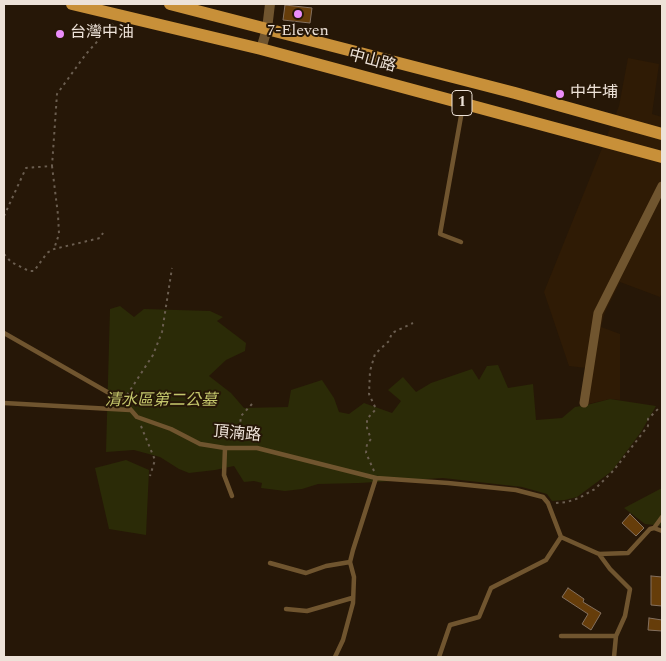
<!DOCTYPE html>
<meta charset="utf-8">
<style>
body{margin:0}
#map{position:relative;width:666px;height:661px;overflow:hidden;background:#261707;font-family:Spectral,serif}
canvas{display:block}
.frame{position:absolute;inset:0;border:5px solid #ede2d8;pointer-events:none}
</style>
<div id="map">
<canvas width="666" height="661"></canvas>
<div class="frame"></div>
</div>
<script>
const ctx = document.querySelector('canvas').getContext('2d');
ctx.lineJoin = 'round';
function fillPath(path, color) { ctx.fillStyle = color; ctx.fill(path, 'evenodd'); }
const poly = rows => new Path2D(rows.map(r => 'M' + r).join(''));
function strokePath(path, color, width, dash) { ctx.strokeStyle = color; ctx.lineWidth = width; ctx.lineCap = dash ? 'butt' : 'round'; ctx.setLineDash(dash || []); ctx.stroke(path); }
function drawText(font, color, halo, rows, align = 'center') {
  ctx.font = font + ' Spectral,"Noto Sans TC",serif'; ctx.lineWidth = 4; ctx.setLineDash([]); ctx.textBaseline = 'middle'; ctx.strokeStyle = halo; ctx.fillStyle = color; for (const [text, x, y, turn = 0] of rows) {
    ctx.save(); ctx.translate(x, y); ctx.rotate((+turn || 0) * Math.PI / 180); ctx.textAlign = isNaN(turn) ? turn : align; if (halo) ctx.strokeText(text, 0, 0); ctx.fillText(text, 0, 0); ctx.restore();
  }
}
fillPath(poly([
 [628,58,659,64,652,114,662,117,662,293,660,297,620,282,605,312,601,327,620,334,620,400,610,399,580,406,586,368,569,366,544,292,619,106]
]), '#2f1b05');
fillPath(poly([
 [120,306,134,317,144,309,210,311,223,317,217,321,246,343,245,351,226,360,209,376,231,393,244,408,288,407,291,390,322,380,334,398,339,412,349,414,364,403,392,413,401,401,388,390,403,377,416,392,431,383,472,369,479,380,487,366,498,365,508,388,533,384,536,420,562,418,575,407,587,405,610,399,656,406,641,432,612,471,577,497,565,500,552,501,547,494,522,487,443,478,359,483,318,484,302,489,285,491,261,488,262,483,254,481,244,482,234,466,215,470,189,473,179,469,160,457,134,450,106,452,110,309],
 [126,460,149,470,146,535,109,529,95,468],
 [662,488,662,526,645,524,624,508]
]), '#2b2b07');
const building = poly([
 [285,5,312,8,310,23,283,20,285,5],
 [630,514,644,528,636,536,622,523,630,514],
 [651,576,662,577,662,606,651,605,651,576],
 [568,588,584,599,583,602,601,613,591,630,582,624,588,614,562,597,568,588],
 [649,618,662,620,662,631,648,630,649,618]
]);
fillPath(building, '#663d0a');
strokePath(building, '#84705e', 1);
strokePath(poly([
 [52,166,58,215,59,234,54,249],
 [4,216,26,168,52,166,57,94,86,54,113,24],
 [4,254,11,262,29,271,34,271,47,253,54,249,100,238,103,233],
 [127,395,153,355,162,332,172,268],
 [252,404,241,416,240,425,253,442],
 [141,426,155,460,150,476],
 [374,471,366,453,367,444,371,439,367,428,367,419,376,409,369,394,370,371,375,354,389,341,392,333,413,323],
 [556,503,567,502,579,498,595,489,614,470,648,426,648,419,658,409]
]), '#6b5e50', 2, [2.5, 4]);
strokePath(poly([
 [461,242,440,234,463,105],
 [4,333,116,397,124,402,137,417,171,429,200,444,225,448,257,448,376,478,448,483,516,490,543,497,548,503,561,537,599,554,628,553,650,529,654,528,662,531],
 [4,403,130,410],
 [225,448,224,475,232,496],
 [654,528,662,517],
 [599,554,610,569,630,589,625,616,616,636,614,657],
 [270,563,306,573,326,566,350,562],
 [286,609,307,611,352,598],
 [561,636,616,636],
 [335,657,343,640,353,603,354,577,350,562,353,550,376,478],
 [439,657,450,625,479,617,491,588,546,560,561,537]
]), '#70552f', 4.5);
strokePath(poly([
 [584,403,598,313,662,186]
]), '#70552f', 9);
strokePath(poly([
 [261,49,267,29,270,4]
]), '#70552f', 10);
strokePath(poly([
 [72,4,261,49,662,157],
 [170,4,515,93,662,134]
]), '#c89039', 12);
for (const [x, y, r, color] of [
 [298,14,5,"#eb8dfb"],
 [60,34,5,"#eb8dfb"],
 [560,94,5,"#eb8dfb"]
]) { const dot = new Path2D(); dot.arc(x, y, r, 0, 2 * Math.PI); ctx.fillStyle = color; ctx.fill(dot); strokePath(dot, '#261707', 2); }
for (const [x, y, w] of [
 [462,103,20]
]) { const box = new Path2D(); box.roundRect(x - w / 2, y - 12.5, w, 25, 4); ctx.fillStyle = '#261707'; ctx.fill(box); strokePath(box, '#ede2d8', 1); }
drawText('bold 15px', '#ede2d8', null, [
 ["1",462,103]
]);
drawText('16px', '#ede2d8', '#261707', [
 ["7-Eleven",298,32,"center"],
 ["台灣中油",70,34],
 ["中牛埔",570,94]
], 'left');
drawText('16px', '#ede2d8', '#261707', [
 ["中山路",372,62,15],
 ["頂湳路",237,435,5]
]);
drawText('italic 16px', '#c3c56b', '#261707', [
 ["清水區第二公墓",161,402]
]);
</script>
